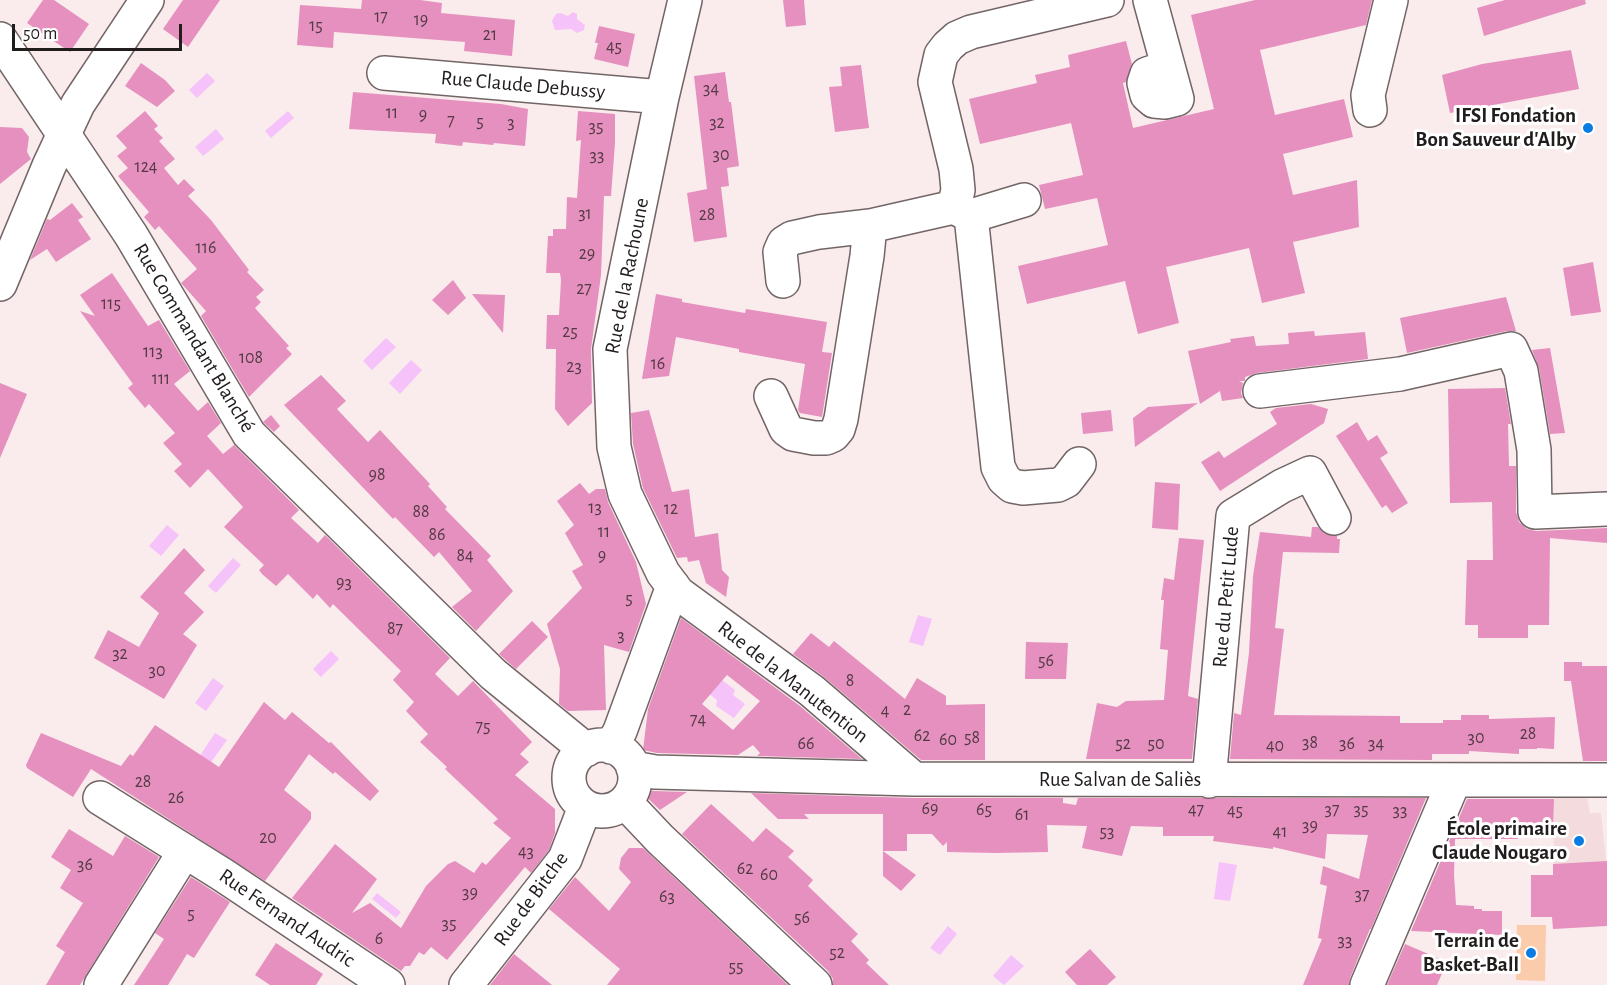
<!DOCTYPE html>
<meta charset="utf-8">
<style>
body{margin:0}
#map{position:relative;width:1607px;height:985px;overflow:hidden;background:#faebec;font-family:"Alegreya Sans",sans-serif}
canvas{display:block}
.scale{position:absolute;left:12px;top:24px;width:170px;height:27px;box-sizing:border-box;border:3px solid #221d1d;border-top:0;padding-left:8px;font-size:18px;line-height:21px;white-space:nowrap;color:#221d1d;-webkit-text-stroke:4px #fff;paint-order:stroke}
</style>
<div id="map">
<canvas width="1607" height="985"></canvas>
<div class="scale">50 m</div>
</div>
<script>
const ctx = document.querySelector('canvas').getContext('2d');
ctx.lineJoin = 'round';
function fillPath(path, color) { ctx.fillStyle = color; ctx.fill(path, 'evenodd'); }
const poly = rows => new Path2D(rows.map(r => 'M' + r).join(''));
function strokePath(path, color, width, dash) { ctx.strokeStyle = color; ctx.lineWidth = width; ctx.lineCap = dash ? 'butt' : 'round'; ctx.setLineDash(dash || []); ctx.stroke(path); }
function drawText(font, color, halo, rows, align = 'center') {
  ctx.font = font + ' "Alegreya Sans",sans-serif'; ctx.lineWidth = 6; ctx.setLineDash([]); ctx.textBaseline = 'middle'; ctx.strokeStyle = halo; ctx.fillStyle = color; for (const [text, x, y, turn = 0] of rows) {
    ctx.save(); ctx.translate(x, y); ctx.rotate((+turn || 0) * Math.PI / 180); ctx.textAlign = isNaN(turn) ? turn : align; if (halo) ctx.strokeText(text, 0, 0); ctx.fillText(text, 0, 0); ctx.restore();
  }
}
fillPath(poly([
 [1554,796,1587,796,1590,813,1601,813,1607,869,1607,925,1553,929]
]), '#f4dcde');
fillPath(poly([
 [1517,925,1546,925,1545,981,1516,980]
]), '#faccac');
fillPath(poly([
 [573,12,577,14,577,19,585,25,584,30,577,33,571,29,555,30,552,21,556,14,560,13,568,16],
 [207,73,215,81,197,98,189,90],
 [288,111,294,118,271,138,265,131],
 [216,129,224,139,203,156,195,147],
 [386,338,396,347,372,370,363,361],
 [411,360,422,370,400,394,389,383],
 [167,525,179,535,161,556,149,546],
 [233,558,241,565,216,593,208,586],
 [918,615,932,619,923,646,909,642],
 [331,651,339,659,321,677,313,669],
 [717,676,735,690,733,695,745,704,734,718,716,706,717,700,707,692],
 [213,678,224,686,206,711,195,703],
 [215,733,227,740,209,765,199,757],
 [1219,862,1237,865,1230,901,1214,899],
 [377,893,401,912,396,918,372,899],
 [948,926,957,934,940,955,930,948],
 [1011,955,1024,966,1004,985,993,976]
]), '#f5c2f9');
fillPath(poly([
 [43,0,54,0,89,24,70,52,27,23],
 [183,0,220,0,188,47,163,29],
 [362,0,420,0,442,3,441,13,515,20,512,56,464,51,465,42,334,32,333,48,297,45,300,5,361,9],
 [783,0,804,0,806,25,786,27],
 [1255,0,1372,0,1366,25,1260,50,1275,115,1344,99,1353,137,1283,154,1293,195,1357,180,1359,227,1293,242,1305,293,1262,303,1249,248,1166,267,1179,323,1138,334,1125,281,1027,304,1018,266,1108,245,1097,198,1045,209,1039,185,1083,175,1071,123,980,144,969,99,1037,83,1035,75,1070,67,1068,55,1126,41,1132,64,1126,82,1123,83,1133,128,1214,109,1191,15],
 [1505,0,1585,0,1586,4,1484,36,1477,8],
 [599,26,635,34,628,67,594,59,598,43,595,43],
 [1571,50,1579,89,1450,113,1442,75,1482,64],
 [141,63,165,80,175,91,157,107,125,86],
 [861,65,869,128,835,132,829,87,842,86,840,67],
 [725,72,729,102,731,102,739,166,727,168,729,186,721,187,727,237,694,242,687,193,707,189,694,76],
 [353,92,501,104,528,109,525,146,494,143,493,145,463,142,462,146,435,143,436,134,349,129],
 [145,111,158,126,154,129,163,138,159,141,175,159,164,168,178,185,184,179,195,190,188,196,211,220,249,270,247,272,264,290,256,297,261,302,255,308,289,346,286,348,292,354,249,397,201,316,206,311,181,283,197,269,159,226,155,230,144,217,149,212,118,176,128,168,117,156,127,148,116,136],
 [578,111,615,114,615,143,611,196,604,196,601,275,591,349,592,403,568,426,555,409,556,349,546,349,547,315,559,315,561,280,560,273,546,273,548,236,553,236,553,229,566,229,567,197,577,198,581,140,576,141],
 [0,127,22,128,29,137,27,152,31,159,0,184],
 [72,203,83,217,78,220,91,239,56,262,47,249,30,260,47,219,50,220],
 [1593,262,1601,312,1571,316,1563,268],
 [112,273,148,326,159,320,190,371,174,384,198,411,208,402,221,423,207,436,223,454,234,445,299,510,291,518,318,543,325,535,450,658,435,674,458,696,473,681,532,742,520,754,529,762,515,775,555,809,555,833,549,850,531,873,525,867,447,960,431,947,424,955,419,952,410,966,405,966,401,971,292,898,335,844,377,879,352,913,370,903,401,928,426,886,448,864,455,861,474,873,482,862,486,865,511,838,493,823,498,819,445,769,447,767,420,742,428,734,406,711,414,702,393,680,401,671,333,604,330,608,317,594,313,599,288,574,276,586,262,574,259,570,264,565,224,527,243,507,208,469,190,488,174,471,182,464,163,443,175,433,149,404,145,408,128,388,133,384,80,311,95,316,80,295],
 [453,280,466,298,448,315,432,300],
 [472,294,505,295,503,333],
 [656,294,682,299,682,302,745,313,746,309,827,322,822,352,832,353,822,417,800,413,798,410,805,364,739,352,739,349,676,337,669,376,642,379],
 [1506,297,1516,331,1507,331,1407,353,1400,318],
 [1314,331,1315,336,1365,332,1368,359,1257,373,1245,377,1245,381,1239,381,1243,383,1241,393,1243,398,1222,401,1220,391,1200,404,1188,351,1231,342,1230,339,1254,336,1256,346,1289,344,1288,333],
 [1550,348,1565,433,1550,434,1539,368,1532,350],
 [321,375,346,401,337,409,368,442,380,430,430,484,428,486,447,507,445,509,491,556,487,560,513,591,476,631,452,607,472,591,439,552,434,557,395,517,393,519,284,405],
 [0,383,27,394,0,458],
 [1505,388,1511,424,1508,424,1509,466,1516,466,1516,512,1519,522,1527,529,1536,531,1607,528,1607,543,1550,538,1549,625,1528,625,1528,638,1478,638,1478,625,1465,625,1467,560,1493,560,1492,502,1450,503,1448,389],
 [1198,403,1135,447,1133,418,1148,407],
 [1311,404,1328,409,1324,423,1220,491,1201,462,1219,451,1224,458,1277,424,1270,412,1276,408],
 [649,410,672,492,689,489,695,537,718,533,722,570,729,577,726,597,706,583,699,560,688,562,687,557,677,558,643,488,633,444,631,413],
 [1111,410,1113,431,1083,434,1081,413],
 [271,415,280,426,274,432,263,422],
 [1357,422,1368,441,1377,435,1388,453,1380,458,1408,503,1392,513,1386,505,1382,508,1336,436],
 [1155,482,1180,484,1178,530,1152,528],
 [580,483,589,494,596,489,605,489,608,502,636,562,646,604,629,652,604,645,606,710,568,711,559,704,560,669,547,624,582,588,572,571,583,565,565,533,574,525,557,501],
 [1312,527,1318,527,1325,534,1337,536,1337,539,1340,539,1339,553,1283,552,1275,628,1284,629,1274,715,1400,716,1400,723,1443,723,1443,720,1461,720,1461,715,1489,715,1489,719,1555,717,1554,749,1537,748,1537,749,1519,749,1519,754,1469,751,1469,754,1432,754,1432,760,1230,759,1234,713,1241,715,1249,653,1253,576,1260,532,1311,537],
 [1179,538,1204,540,1188,696,1198,699,1192,759,1086,759,1097,703,1117,707,1126,701,1164,700,1168,650,1160,649,1164,600,1161,600,1164,578,1174,580],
 [184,548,205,570,184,593,204,612,183,634,197,645,164,699,94,658,108,630,139,647,159,613,140,597],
 [681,618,800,706,862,759,757,756,760,753,753,745,738,755,657,753,643,750,648,709],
 [727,675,760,701,733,730,702,704],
 [532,621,548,637,516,669,499,654],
 [811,633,829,647,834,641,905,699,917,678,946,696,946,705,985,704,985,760,921,760,824,677,793,654],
 [1026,642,1068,643,1066,679,1025,679],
 [1564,662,1582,662,1582,666,1607,666,1607,761,1583,761,1571,681,1564,681],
 [264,702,285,720,292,712,329,743,331,742,379,791,370,801,335,772,333,774,309,754,284,790,311,812,311,819,265,881,91,769,73,797,27,768,26,765,41,733,121,766,130,754,133,756,155,725,219,767],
 [637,788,654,791,687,792,660,810],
 [751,793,914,798,1063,798,1063,803,1076,805,1078,798,1426,798,1371,929,1368,929,1370,929,1350,978,1349,985,1303,985,1322,939,1318,938,1327,886,1320,884,1323,866,1359,879,1368,835,1327,834,1325,859,1273,847,1273,849,1213,841,1214,836,1163,836,1163,827,1131,826,1122,856,1082,848,1087,826,1047,825,1048,852,995,853,947,852,947,842,943,846,932,834,907,834,907,851,883,851,883,814,804,814,809,819,778,819],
 [1467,799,1554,799,1553,835,1518,835,1518,839,1455,839,1454,875,1456,905,1474,906,1474,909,1482,909,1482,911,1502,911,1502,935,1411,931],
 [711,804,753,842,766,828,794,851,788,857,813,880,808,886,858,934,851,941,869,960,866,963,889,985,833,985,833,979,828,971,682,834],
 [69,829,113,856,125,836,159,857,80,985,46,985,65,952,56,946,83,903,60,888,71,870,51,857],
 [629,848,643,848,788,985,607,985,620,969,549,909,575,877,609,911,631,882,619,869,621,858],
 [883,851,916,875,901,891,883,876],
 [1607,861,1607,926,1553,929,1552,917,1531,917,1531,875,1553,875,1553,864],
 [191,877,230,902,194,958,187,954,168,985,134,985,164,939,155,933],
 [276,943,323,974,316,985,270,985,255,975],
 [1405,944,1447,962,1437,985,1387,985],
 [1090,949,1116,977,1107,985,1077,985,1065,972],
 [514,954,552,985,490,985]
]), '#e590be');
const minor = poly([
 [685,0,662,97,610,349,614,447,625,494,663,573,678,593,812,691,914,779],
 [1150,0,1177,99,1165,102,1154,101,1147,95,1144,83,1147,74,1168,67],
 [0,39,131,235,249,434,493,674,586,750],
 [384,73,662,97],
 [1370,110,1368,95,1391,0],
 [954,207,971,216,1024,200],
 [971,216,998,467,1004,479,1012,486,1023,488,1058,485,1066,481,1079,464],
 [783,281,780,252,784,243,792,238,819,232,870,226],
 [0,284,49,166,78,104,147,0],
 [1260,391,1400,374,1511,349,1521,371,1534,450,1535,512,1607,509],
 [771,396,786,429,793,434,814,438,826,438,833,435,838,429,841,419,867,256,870,226,954,207,958,190,956,169,935,82,941,55,948,46,957,38,971,32,1107,0],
 '569 778a33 33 0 1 1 66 0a33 33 0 1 1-66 0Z',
 [611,747,620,731,673,586],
 [633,768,655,772,914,779,1607,780],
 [1209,781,1233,516,1282,486,1310,473,1334,518],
 [100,798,223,875,388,985],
 [625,802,660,839,815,985],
 [101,985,185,851],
 [466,985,565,859,585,807],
 [1367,985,1454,781]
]);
strokePath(minor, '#726566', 36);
strokePath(minor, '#fff', 33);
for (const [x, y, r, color] of [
 [1588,128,6,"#097ce3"],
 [1579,841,6,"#097ce3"],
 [1531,953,6,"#097ce3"]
]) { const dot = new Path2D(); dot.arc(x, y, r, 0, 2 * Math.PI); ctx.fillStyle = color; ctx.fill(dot); strokePath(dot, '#fff', 2); }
drawText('18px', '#533a45', null, [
 ["17",381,17],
 ["19",421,20],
 ["15",316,26],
 ["21",490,35],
 ["45",614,47],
 ["34",711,89],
 ["11",392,113],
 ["9",423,115],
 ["7",451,121],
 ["5",480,122],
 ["3",511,123],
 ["32",717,123],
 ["35",596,127],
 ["30",721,155],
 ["33",597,156],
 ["124",146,167],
 ["31",585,214],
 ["28",707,215],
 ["116",206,248],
 ["29",587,254],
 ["27",584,289],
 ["115",111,304],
 ["25",570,332],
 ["113",153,352],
 ["108",251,358],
 ["16",658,364],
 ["23",574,367],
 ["111",161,379],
 ["98",377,475],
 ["13",595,508],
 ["12",671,509],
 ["88",421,512],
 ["11",604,532],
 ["86",437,535],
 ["84",465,556],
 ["9",602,556],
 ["93",344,583],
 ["5",629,599],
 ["87",395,629],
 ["3",621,636],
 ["32",120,654],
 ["56",1046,661],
 ["30",157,671],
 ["8",850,681],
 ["2",907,710],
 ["4",885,711],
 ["74",698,720],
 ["75",483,727],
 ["28",1528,734],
 ["62",922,736],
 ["58",972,738],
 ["30",1476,738],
 ["60",948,740],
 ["38",1310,743],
 ["66",806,744],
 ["52",1123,744],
 ["50",1156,744],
 ["36",1347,744],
 ["34",1376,744],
 ["40",1275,746],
 ["28",143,782],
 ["26",176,798],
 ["69",930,809],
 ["65",984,810],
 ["47",1196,810],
 ["37",1332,810],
 ["35",1361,810],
 ["45",1235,811],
 ["33",1400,811],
 ["61",1022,815],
 ["39",1310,826],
 ["53",1107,832],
 ["41",1280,832],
 ["20",268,838],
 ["43",526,852],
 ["36",85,865],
 ["62",745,869],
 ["60",769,875],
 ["39",470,893],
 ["37",1362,895],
 ["63",667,897],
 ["5",191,914],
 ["56",802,918],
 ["35",449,924],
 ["6",379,939],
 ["33",1345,941],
 ["52",837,953],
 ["55",736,967]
]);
drawText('21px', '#221d1d', '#fff', [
 ["Rue Claude Debussy",523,85,5],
 ["Rue de la Rachoune",627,276,-79],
 ["Rue Commandant Blanché",194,338,59],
 ["Rue du Petit Lude",1226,597,-85],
 ["Rue de la Manutention",793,682,38],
 ["Rue Salvan de Saliès",1120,780],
 ["Rue de Bitche",531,899,-54],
 ["Rue Fernand Audric",287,918,34]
]);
drawText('bold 21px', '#221d1d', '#fff', [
 ["IFSI Fondation",1576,116],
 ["Bon Sauveur d'Alby",1576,140],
 ["École primaire",1567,829],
 ["Claude Nougaro",1567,853],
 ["Terrain de",1519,941],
 ["Basket-Ball",1519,965]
], 'right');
</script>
